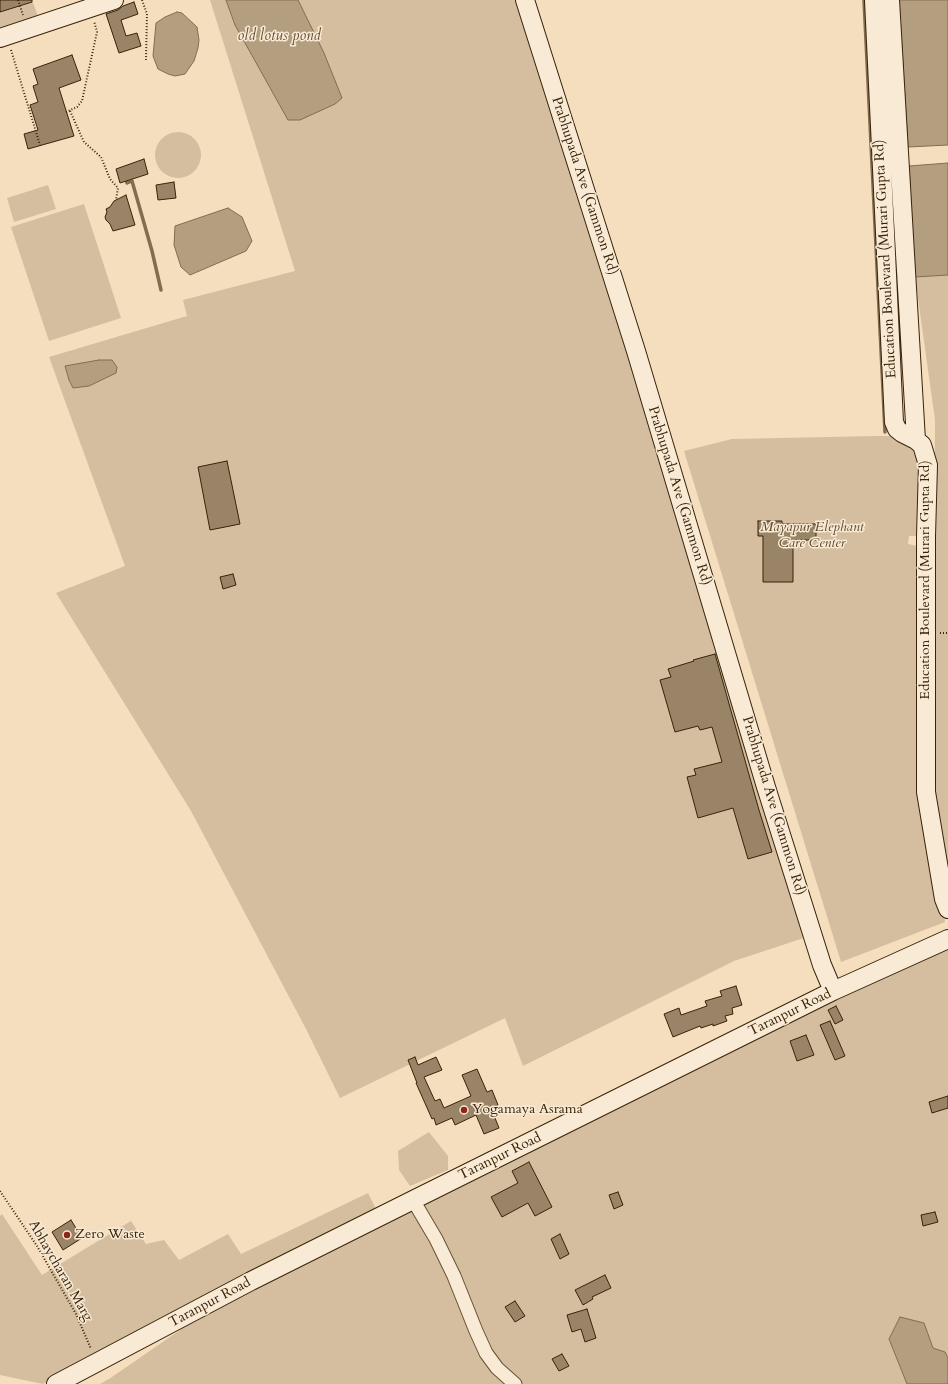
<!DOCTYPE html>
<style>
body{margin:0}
canvas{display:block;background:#f4debe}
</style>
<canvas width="948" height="1384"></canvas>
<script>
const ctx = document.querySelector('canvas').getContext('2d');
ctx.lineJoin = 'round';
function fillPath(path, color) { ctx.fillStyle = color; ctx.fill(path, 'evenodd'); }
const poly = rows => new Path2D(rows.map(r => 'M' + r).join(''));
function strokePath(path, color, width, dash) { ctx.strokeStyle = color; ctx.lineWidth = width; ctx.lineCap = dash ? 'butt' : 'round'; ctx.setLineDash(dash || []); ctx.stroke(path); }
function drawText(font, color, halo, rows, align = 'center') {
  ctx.font = font + ' Cardo,serif'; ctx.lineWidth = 3; ctx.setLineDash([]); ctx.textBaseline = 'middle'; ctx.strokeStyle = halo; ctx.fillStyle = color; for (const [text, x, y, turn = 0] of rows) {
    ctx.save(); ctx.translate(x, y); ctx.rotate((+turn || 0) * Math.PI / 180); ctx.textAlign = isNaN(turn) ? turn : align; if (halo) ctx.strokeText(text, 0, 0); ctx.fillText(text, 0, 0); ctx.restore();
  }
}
fillPath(poly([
 [0,0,32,0,38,16,0,30],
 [210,0,519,0,813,935,734,961,523,1066,505,1018,340,1098,306,1029,191,811,56,593,125,566,49,357,187,316,183,300,295,271],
 '155 155a23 23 0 1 1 46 0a23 23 0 1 1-46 0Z',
 [48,185,56,209,14,222,7,198],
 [84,204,121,318,49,341,11,227],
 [948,275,948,882,933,786,935,420,915,277],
 [878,436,896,436,919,450,922,536,909,536,908,544,922,547,919,801,945,922,841,962,684,451,732,439],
 [948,946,948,1384,100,1384,109,1379,196,1319,842,995],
 [429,1132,448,1156,448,1170,410,1186,399,1170,398,1151],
 [368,1193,378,1213,43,1384,0,1375,0,1216,2,1214,42,1275,131,1221,146,1244,164,1240,179,1260,228,1234,241,1254]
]), '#d4be9f');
const water = poly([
 [226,0,298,0,324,53,342,98,335,104,300,120,288,120,235,25,226,0],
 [899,0,948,0,948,145,908,147,899,0],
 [177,12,182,13,197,27,199,40,198,48,194,61,185,74,175,76,168,74,158,69,153,56,156,23,165,17,177,12],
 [948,163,948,275,915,277,909,166,948,163],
 [228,208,242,217,252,241,246,251,190,275,181,267,174,245,175,226,228,208],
 [99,360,112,360,117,367,116,373,89,386,73,388,69,380,65,366,99,360],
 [900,1317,924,1323,933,1348,945,1352,948,1358,948,1384,907,1384,889,1339,900,1317]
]);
fillPath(water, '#b49e80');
strokePath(water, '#836d50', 1);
strokePath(poly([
 [864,0,885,432],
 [125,177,127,183,132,181,152,251,161,290]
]), '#836d50', 3.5);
const building = poly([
 [0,0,32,0,32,2,0,12,0,0],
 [134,2,138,14,121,20,126,36,137,33,141,46,119,53,106,14,118,10,123,6,134,2],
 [72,55,81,80,59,88,74,136,28,149,24,134,38,130,30,105,38,102,33,86,38,84,33,69,72,55],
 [144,159,148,174,120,183,116,169,144,159],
 [174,182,176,198,158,200,156,185,174,182],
 [126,195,135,225,113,231,110,224,106,220,105,217,107,212,106,209,110,207,114,201,126,195],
 [227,461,240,524,210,530,198,467,227,461],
 [758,521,782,521,782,524,816,524,816,540,793,540,793,582,763,582,763,536,758,536,758,521],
 [233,574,236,585,223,589,220,577,233,574],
 [715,654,759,810,772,852,748,859,733,808,698,818,687,777,696,775,694,769,722,762,712,727,700,730,698,726,675,732,660,680,671,677,668,669,694,661,693,660,715,654],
 [736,986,742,1005,732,1008,733,1014,725,1016,727,1021,713,1026,713,1024,701,1028,700,1026,673,1037,664,1014,679,1008,681,1015,707,1006,705,1001,722,996,720,991,736,986],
 [836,1006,843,1020,835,1024,828,1010,836,1006],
 [830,1021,845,1056,835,1060,820,1025,830,1021],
 [806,1035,814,1055,797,1061,790,1041,806,1035],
 [415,1057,418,1065,436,1057,442,1070,424,1077,435,1101,440,1099,444,1108,471,1096,462,1075,477,1069,487,1092,492,1090,498,1105,491,1108,499,1128,484,1134,476,1115,455,1125,452,1118,436,1125,434,1118,432,1119,416,1083,417,1083,408,1060,415,1057],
 [948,1096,948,1108,932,1113,929,1102,948,1096],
 [529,1162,552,1207,535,1216,528,1203,502,1217,491,1197,518,1183,512,1171,529,1162],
 [618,1192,623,1205,614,1209,609,1195,618,1192],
 [935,1212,938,1222,923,1226,921,1215,935,1212],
 [71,1220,82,1238,63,1250,52,1232,71,1220],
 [560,1234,569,1254,560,1259,551,1239,560,1234],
 [605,1275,611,1288,592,1297,593,1299,583,1305,575,1290,605,1275],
 [515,1301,525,1316,515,1322,505,1307,515,1301],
 [587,1309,596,1338,585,1342,581,1329,572,1332,567,1315,587,1309],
 [562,1354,569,1366,559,1371,552,1359,562,1354]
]);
fillPath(building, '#9a8467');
strokePath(building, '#392309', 1);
const street = poly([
 [413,1200,436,1239,454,1276,476,1331,486,1353,497,1368,515,1384]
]);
const secondary = poly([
 [525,0,636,351,766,787,822,965,833,991],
 [874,0,894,422,897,429,902,433,916,440,922,445,928,465,926,536,926,792,944,899,948,909],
 [890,0,916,440],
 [0,38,114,0],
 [56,1384,251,1281,413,1200,833,991,948,939]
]);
strokePath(street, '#685236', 15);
strokePath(secondary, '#392309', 20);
strokePath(poly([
 [18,0,23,15],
 [142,0,147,14,146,60],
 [11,50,40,145],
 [70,111,84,142,101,157,110,179,118,188,116,200],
 [66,112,77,107,82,101,97,32,94,21],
 [940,633,948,633],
 [0,1191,37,1246,76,1314,91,1349]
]), '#392309', 2, [1, 2]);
strokePath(street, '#f8ead5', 13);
strokePath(secondary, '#f8ead5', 18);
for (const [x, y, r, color] of [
 [464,1110,4,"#8f2418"],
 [67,1235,4,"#8f2418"]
]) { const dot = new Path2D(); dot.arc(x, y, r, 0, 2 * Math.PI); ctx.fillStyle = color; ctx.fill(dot); strokePath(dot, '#f8ead5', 1.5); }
drawText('14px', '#392309', '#f8ead5', [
 ["Prabhupada Ave (Gammon Rd)",584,186,72],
 ["Education Boulevard (Murari Gupta Rd)",886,259,-93],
 ["Prabhupada Ave (Gammon Rd)",679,496,73],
 ["Education Boulevard (Murari Gupta Rd)",926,580,-90],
 ["Prabhupada Ave (Gammon Rd)",773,806,73],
 ["Taranpur Road",790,1013,-26],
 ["Taranpur Road",500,1157,-26],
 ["Abhaycharan Marg",60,1271,60],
 ["Taranpur Road",210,1303,-28]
]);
drawText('italic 14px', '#604a2e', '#f8ead5', [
 ["Mayapur Elephant",812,528],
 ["Care Center",812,544]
]);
drawText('14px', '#392309', '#f8ead5', [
 ["Yogamaya Asrama",472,1110],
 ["Zero Waste",75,1235]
], 'left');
drawText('italic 15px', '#644e33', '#f8ead5', [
 ["old lotus pond",279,37]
]);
</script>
